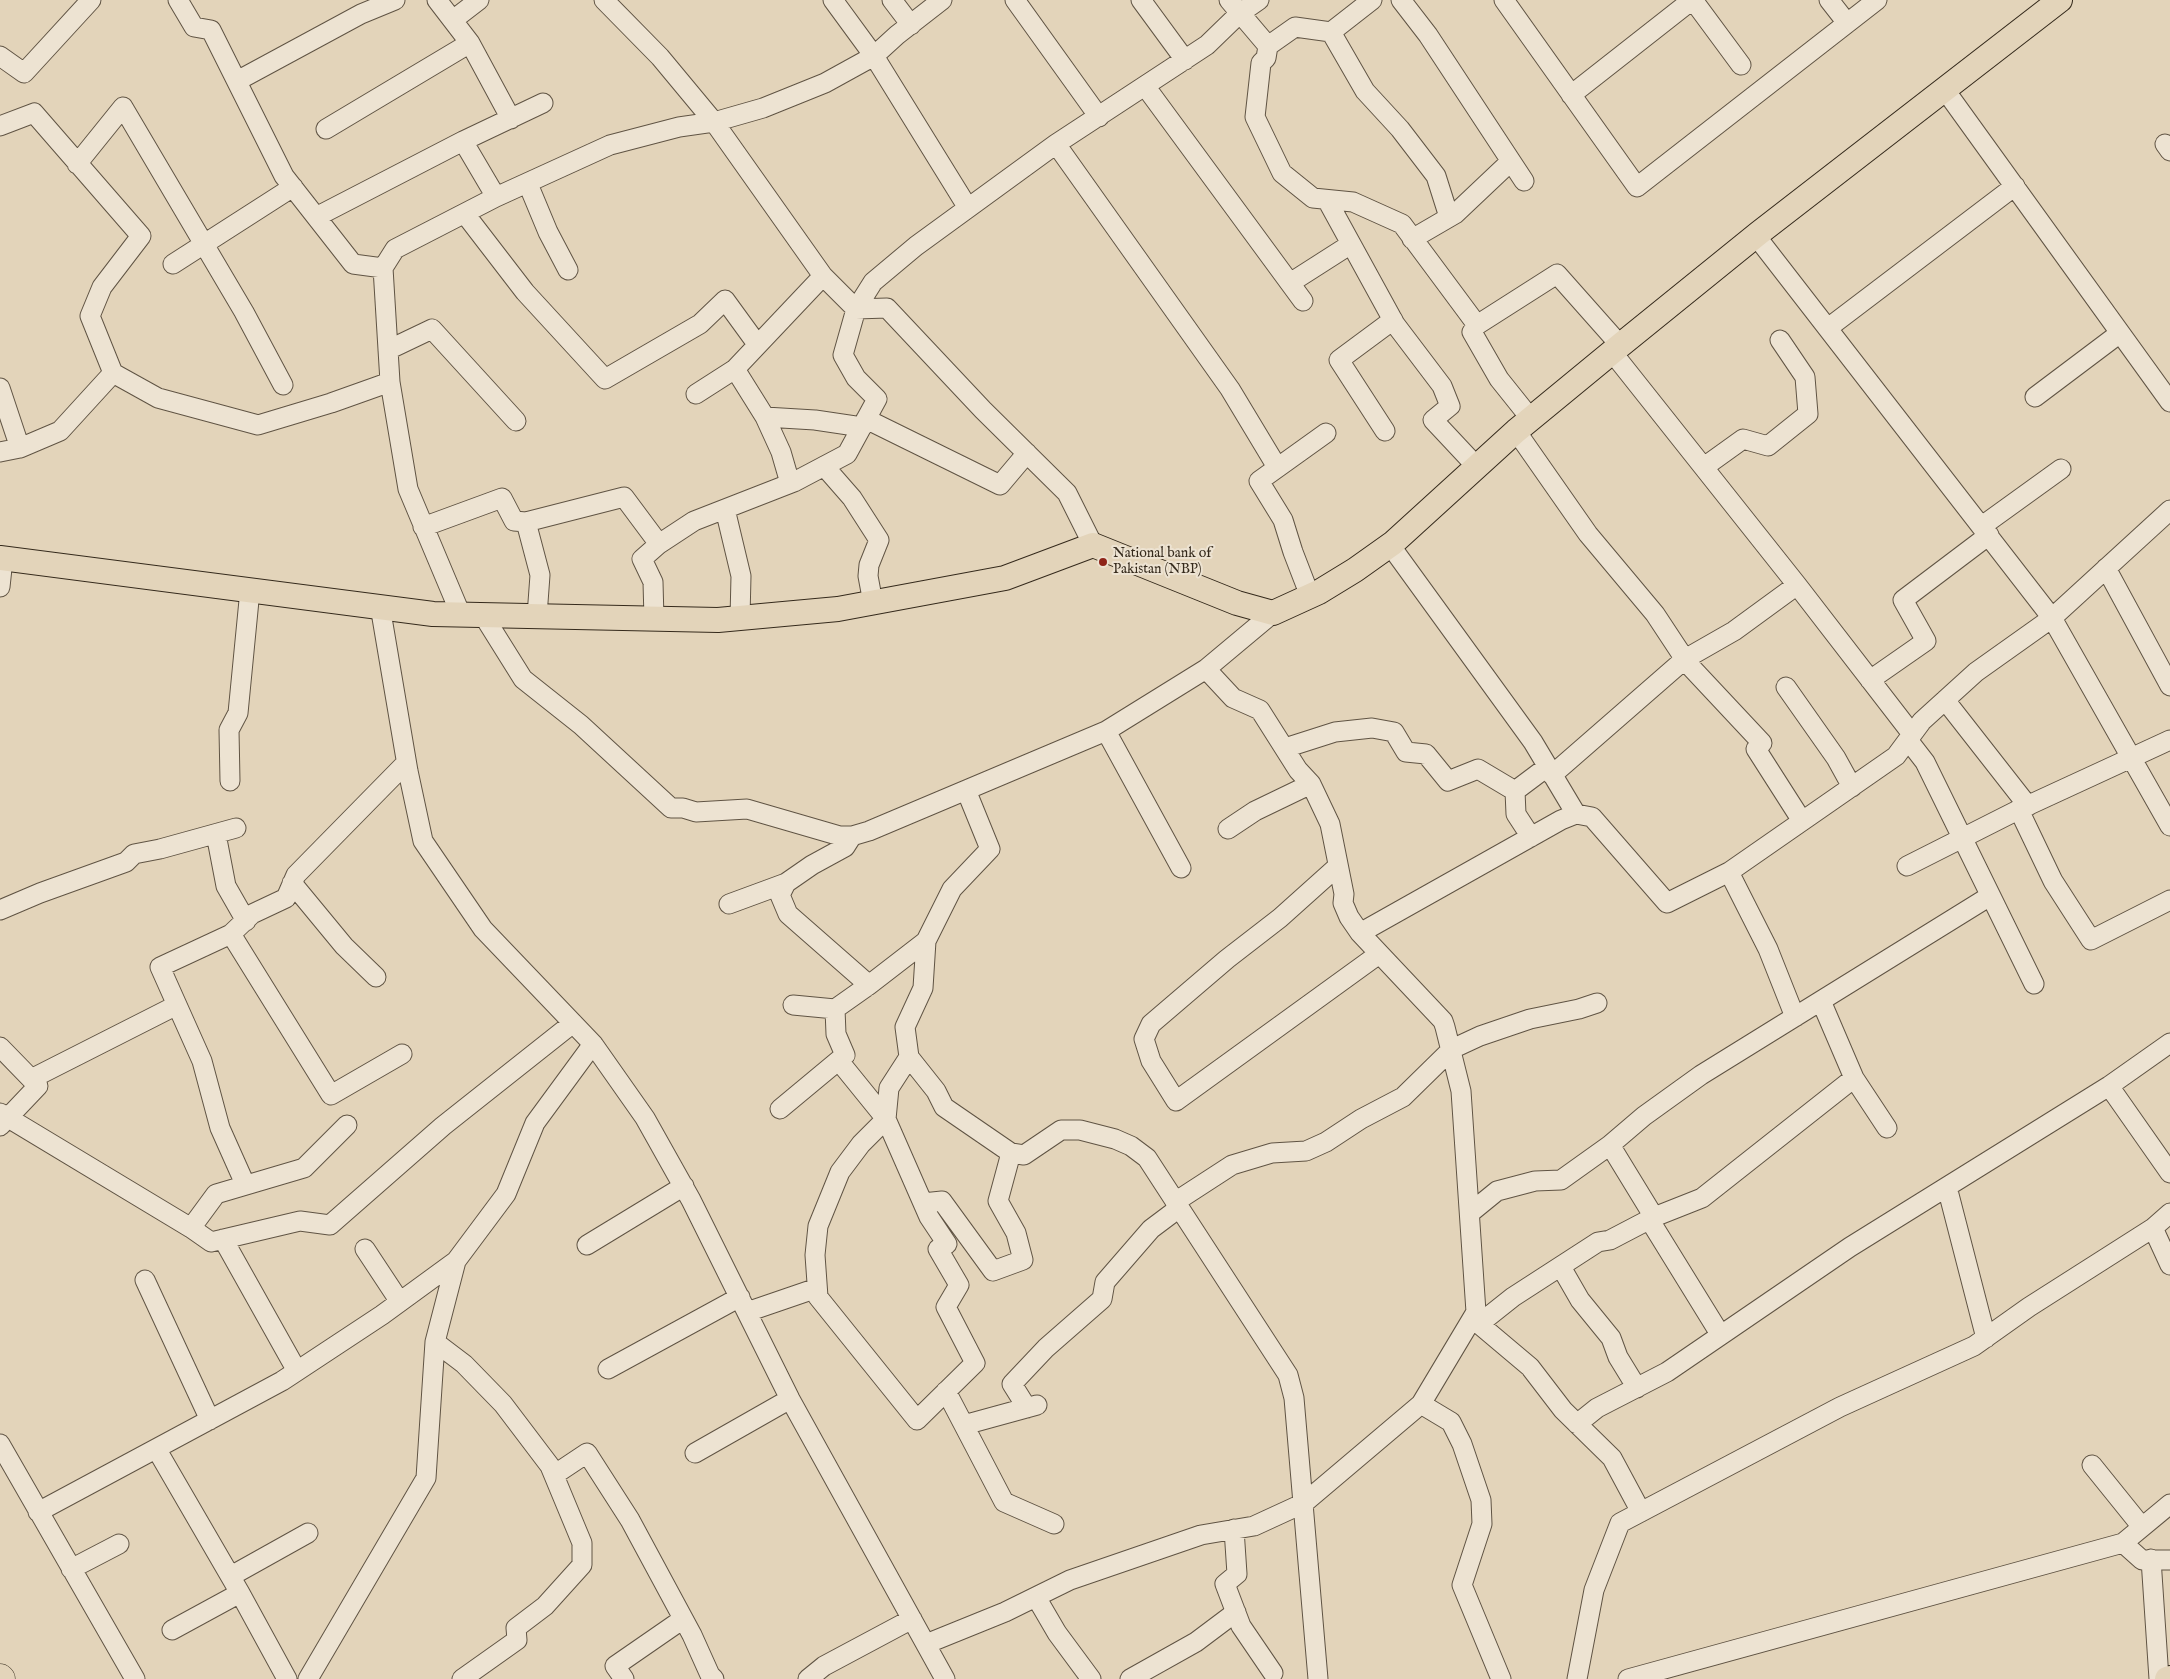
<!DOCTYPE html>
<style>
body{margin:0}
canvas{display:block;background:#e3d4ba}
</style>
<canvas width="2170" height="1679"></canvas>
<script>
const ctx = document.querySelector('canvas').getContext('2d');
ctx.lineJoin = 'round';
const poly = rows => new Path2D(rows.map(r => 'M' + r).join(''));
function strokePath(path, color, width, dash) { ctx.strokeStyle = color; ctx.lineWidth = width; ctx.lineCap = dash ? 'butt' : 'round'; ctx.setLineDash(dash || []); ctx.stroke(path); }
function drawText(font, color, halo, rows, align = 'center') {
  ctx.font = font + ' "IM FELL English",serif'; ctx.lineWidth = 4; ctx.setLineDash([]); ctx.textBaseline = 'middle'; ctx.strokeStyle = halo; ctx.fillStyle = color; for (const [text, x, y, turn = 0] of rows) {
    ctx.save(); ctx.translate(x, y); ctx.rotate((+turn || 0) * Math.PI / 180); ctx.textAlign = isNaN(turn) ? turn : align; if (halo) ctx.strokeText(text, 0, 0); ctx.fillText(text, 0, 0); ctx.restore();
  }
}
const minor = poly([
 [178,0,194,27,211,30,284,176,353,264,383,268],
 [437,0,470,43,511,119],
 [604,0,660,57,714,122,823,276,856,309,873,282,916,246,1056,144,1207,45,1239,14,1259,0],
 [833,0,874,56,968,208],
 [892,0,911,25],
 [1015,0,1099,117],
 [1141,0,1185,60],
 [1229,0,1268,46,1266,58,1261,63,1255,117,1282,173,1313,198,1353,202,1402,224,1477,325,1472,332,1499,379,1531,419],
 [1401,0,1428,35,1524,181],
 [1504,0,1637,187,1877,0],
 [1693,0,1741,65],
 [1829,0,1847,23],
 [453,20,479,0],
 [1331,32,1372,0],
 [1268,46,1295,27,1331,32,1365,91,1400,129,1436,176,1449,217],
 [0,56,24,73,91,0],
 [237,81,361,14,395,0],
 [1145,86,1303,301],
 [1945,90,2170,402],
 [1571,95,1692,0],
 [0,126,34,113,141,236,102,287,90,316,113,373,158,398,258,425,331,403,390,382],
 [326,129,470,43],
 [463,141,496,197],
 [1056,144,1230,389,1277,467],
 [2165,144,2170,151],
 [77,164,123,107,244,312,283,385],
 [528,184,548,232,568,270],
 [1327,200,1395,324,1442,386,1450,406,1433,420,1477,467],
 [465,214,525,292,605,379,700,324,725,300,757,344],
 [316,217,463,141,543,103],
 [1756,236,2052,618,2170,826],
 [1412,239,1455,214,1510,162],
 [173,264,293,187],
 [1290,283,1351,244],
 [1477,325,1557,274,1620,345],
 [1828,328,2015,186],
 [388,350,432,329,516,421],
 [1612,352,1797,585,1912,734],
 [735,369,765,417,781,452,790,483],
 [0,388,20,448],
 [696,394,735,369,823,276],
 [2035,397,2120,333],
 [765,417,815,420,862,427],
 [866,419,1000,485,1027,453],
 [1385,431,1339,360,1393,320],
 [1516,431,1588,534,1655,614,1688,664,1762,743,1756,749,1802,821],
 [0,452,20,448,60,431,113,373],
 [824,466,852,498,879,540,869,565,868,576,873,603],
 [1704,467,1743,439,1768,446,1808,414,1805,377,1780,340],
 [725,509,741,576,740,618],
 [526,522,624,497,659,544],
 [1982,526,2061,469],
 [423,527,502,498,514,521,526,522,540,575,537,616],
 [1390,545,1533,742,1576,814],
 [2106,568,2170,686],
 [0,587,3,559],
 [1310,596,1293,552,1283,520,1259,481,1326,433],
 [380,606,408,771,423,841,483,929,593,1044,645,1118,691,1200,790,1399,945,1679],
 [461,615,408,489,390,382,383,268,395,249,496,197,610,145,679,127,714,122,763,108,825,83,874,56,897,35,942,0],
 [483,615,523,679,581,725,671,808,683,808,696,812,747,809,840,836,852,836,869,831,1106,731,1206,669,1273,613],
 [654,619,653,582,642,559,659,544,694,521,794,482,847,454,877,399,856,378,843,355,856,309,887,308,983,410,1067,493,1093,545],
 [1870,680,1926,641,1903,600,1989,535],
 [1786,687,1836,758,1852,787],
 [1945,700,2028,806],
 [1106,731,1181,868],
 [1908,740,1925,762,2034,984],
 [1285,748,1335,732,1372,728,1394,732,1406,752,1426,754,1448,781,1478,769,1515,791,1547,767],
 [1552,775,1685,659,1734,631,1797,585],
 [230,781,229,730,238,713,250,590],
 [1515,791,1516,814,1531,837],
 [2019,810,2053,881,2091,940,2170,900],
 [1228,829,1255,811,1311,784],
 [216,834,226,886,246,921],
 [1338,866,1280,918,1227,959,1151,1024,1144,1039,1151,1061,1176,1101,1379,954],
 [1907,866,2016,811,2170,740],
 [1729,872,1768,949,1795,1017],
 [292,883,344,946,376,977],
 [786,883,780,895,788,914,869,985],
 [729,904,786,883,812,865,845,847,852,836],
 [0,910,40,893,126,862,134,854,160,849,236,828],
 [1360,933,1561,820,1576,814,1592,817,1667,903,1729,872,1896,756,1922,721,1976,672,2052,618,2170,510],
 [231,934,331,1095,402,1054],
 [1821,1001,1854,1078,1887,1128],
 [793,1005,835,1009,869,985,926,941],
 [0,1047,38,1086,0,1126],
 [909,1057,936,1091,944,1107,1011,1153,998,1201,1016,1233,1023,1260,993,1271,942,1201,923,1203],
 [839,1061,886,1119,929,1217,947,1244,938,1249,959,1285,946,1307,975,1363,917,1420,818,1297,815,1255,818,1226,840,1172,861,1144,886,1119,889,1088,909,1057,905,1027,923,988,926,941,952,889,990,849,966,790],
 [31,1079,177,1005],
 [2109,1086,2170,1173],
 [780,1109,845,1055,836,1034,835,1009],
 [0,1113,191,1228,211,1242,300,1221,330,1225,443,1126,573,1023],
 [1610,1145,1654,1217],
 [1011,1153,1024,1155,1061,1130,1080,1130,1115,1139,1131,1146,1147,1158,1288,1375,1294,1398,1318,1679],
 [245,1184,220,1128,202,1061,160,967,231,934,252,914,286,898,296,875,406,763],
 [1947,1187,1986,1338],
 [1175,1202,1232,1165,1272,1153,1306,1151,1326,1142,1361,1119,1403,1097,1452,1049,1480,1036,1530,1019,1579,1009,1597,1003],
 [1470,1213,1497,1191,1535,1181,1561,1180,1610,1145,1644,1116,1701,1075,1990,896],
 [1649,1219,1720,1334],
 [191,1228,216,1194,304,1168,347,1125],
 [2153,1228,2170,1265],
 [223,1239,297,1371],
 [587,1245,684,1186],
 [365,1249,400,1302],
 [1561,1267,1580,1300,1611,1338,1618,1357,1637,1388],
 [145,1280,210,1420],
 [747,1312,817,1288],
 [1473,1319,1530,1367,1563,1410,1612,1458,1641,1512],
 [1479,1324,1513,1297,1598,1242,1610,1240,1654,1217,1702,1198,1854,1078],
 [435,1342,464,1364,503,1404,550,1466,582,1543,582,1565,545,1606,516,1628,517,1640,462,1679],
 [608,1369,740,1297],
 [946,1391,1004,1502,1054,1524],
 [1421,1404,1451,1422,1462,1444,1481,1500,1482,1524,1462,1585,1501,1679],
 [1027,1408,1012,1384,1046,1348,1102,1299,1105,1282,1151,1229,1179,1208],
 [1577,1424,1597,1408,1667,1372,1850,1247,2109,1086,2170,1043],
 [964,1425,1037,1405],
 [0,1444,135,1679],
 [157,1450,240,1593,287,1679],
 [695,1453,790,1399],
 [2092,1465,2142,1527],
 [554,1475,587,1453,630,1520,692,1635,710,1675,714,1679],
 [38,1512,282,1381,382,1315,456,1261,506,1194,535,1123,593,1044],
 [1234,1529,1237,1574,1225,1584,1241,1626,1273,1673],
 [2123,1543,2142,1560,2170,1560],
 [2151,1559,2159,1679],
 [71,1569,119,1544],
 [231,1576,308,1533],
 [1036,1597,1057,1633,1091,1679],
 [172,1630,240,1593],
 [926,1644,1005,1612,1070,1580,1201,1535,1254,1526,1304,1503,1421,1404,1476,1312,1461,1091,1445,1027,1443,1021,1360,933,1349,917,1343,903,1344,894,1330,824,1311,784,1298,770,1260,710,1233,698,1206,669],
 [308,1679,426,1478,435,1342,456,1261],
 [624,1679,615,1666,683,1619],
 [808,1679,824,1666,912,1619],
 [1130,1679,1196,1642,1236,1612],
 [1577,1679,1594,1590,1620,1523,1840,1407,1974,1346,2029,1307,2153,1228,2170,1213],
 [1628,1679,2123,1543,2170,1504]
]);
const major = poly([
 [0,558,433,614,718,620,838,609,1005,578,1093,545,1237,603,1273,613,1319,592,1355,570,1393,543,1516,431,1612,352,1759,233,2060,0],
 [2167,1679,2170,1678]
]);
const highway = poly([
 [0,1678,1,1679]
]);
strokePath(minor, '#605444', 21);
strokePath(major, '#352a1c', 26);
strokePath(highway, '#352a1c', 29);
strokePath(minor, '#ede3d2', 19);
strokePath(major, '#e3d4ba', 24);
strokePath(highway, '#e3d4ba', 28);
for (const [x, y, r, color] of [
 [1103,562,5,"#8f2418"]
]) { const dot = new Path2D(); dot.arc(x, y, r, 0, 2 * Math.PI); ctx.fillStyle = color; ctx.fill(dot); strokePath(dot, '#ede3d2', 2); }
drawText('14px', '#352a1c', '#ede3d2', [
 ["National bank of",1113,554],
 ["Pakistan (NBP)",1113,570]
], 'left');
</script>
